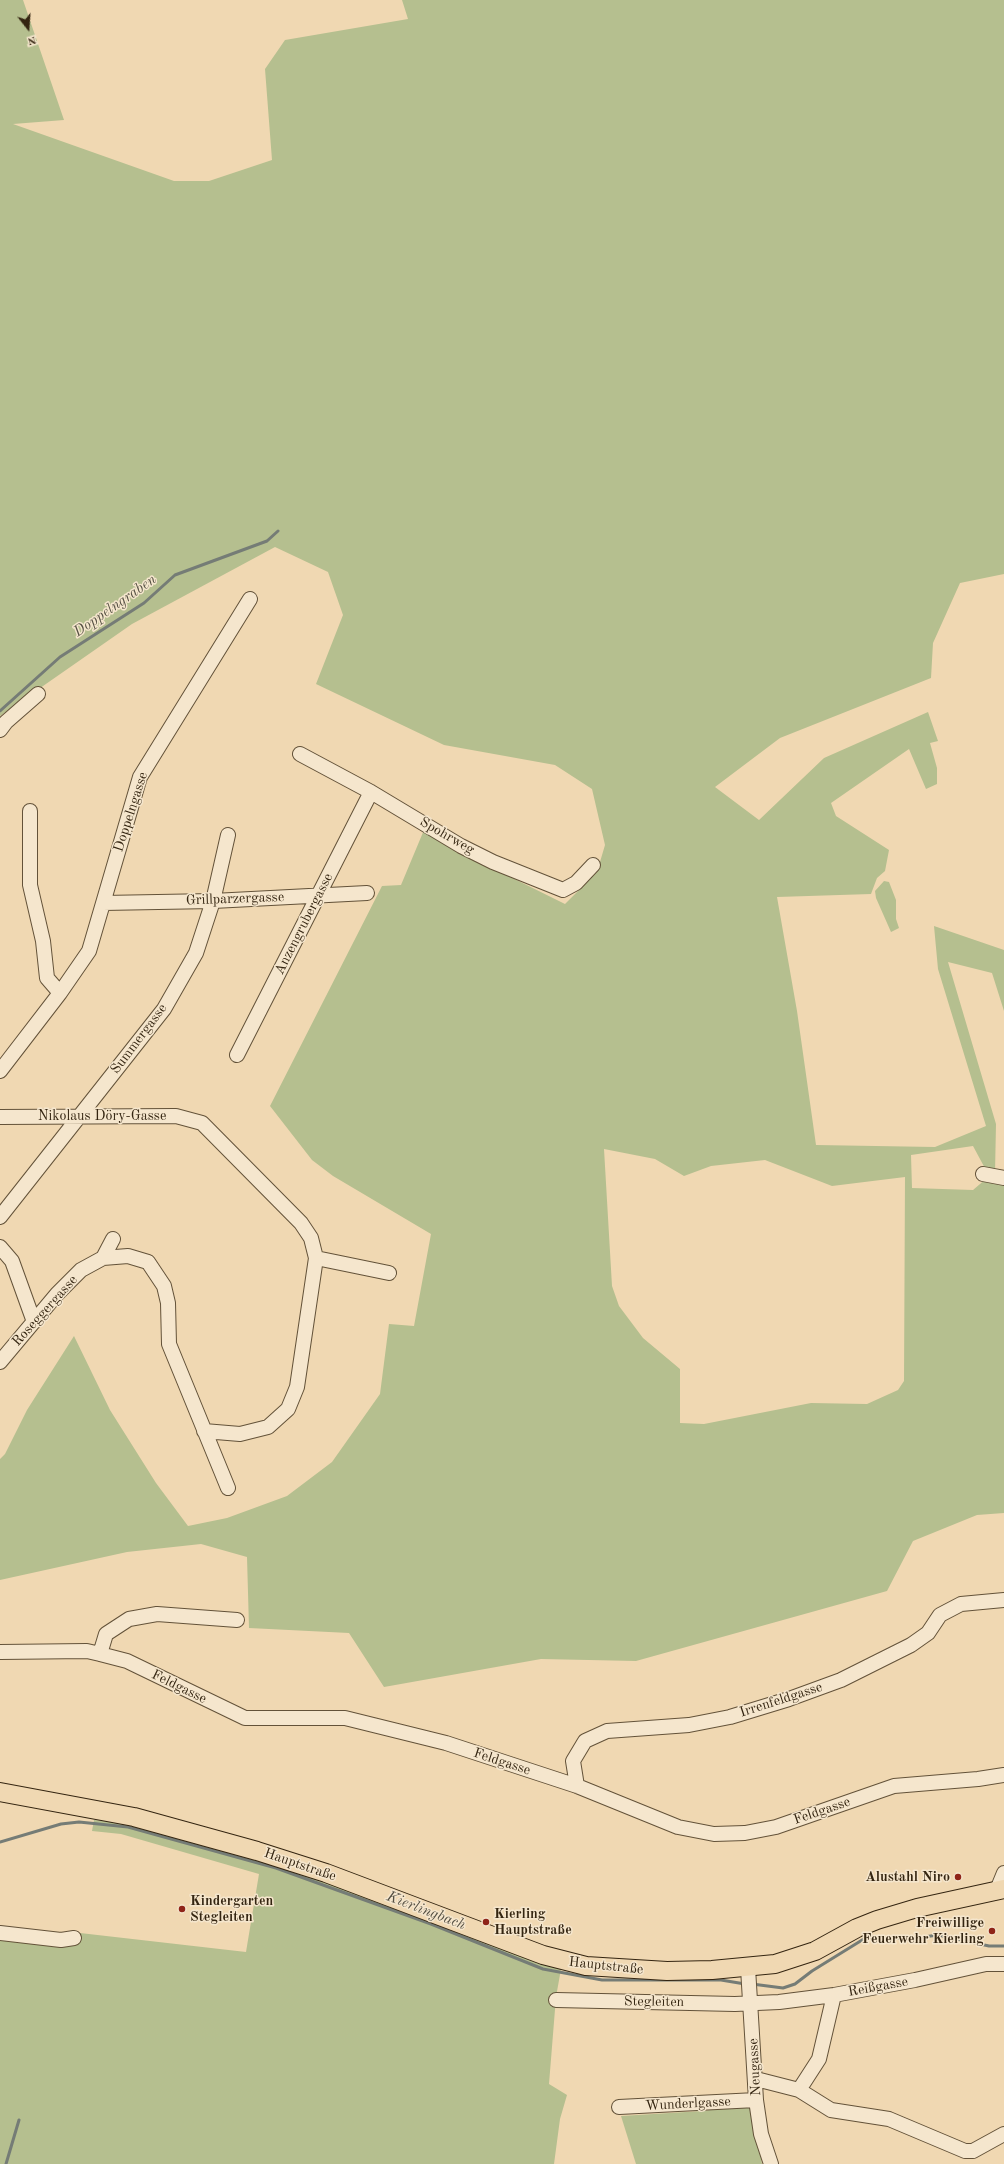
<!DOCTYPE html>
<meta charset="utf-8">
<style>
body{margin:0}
#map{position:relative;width:1004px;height:2164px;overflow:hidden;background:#f0d8b2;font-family:"Old Standard TT",serif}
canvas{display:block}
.north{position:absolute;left:8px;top:8px;width:40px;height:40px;-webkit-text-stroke:3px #f5e6cd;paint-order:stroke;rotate:163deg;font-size:11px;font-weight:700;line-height:16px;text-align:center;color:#342511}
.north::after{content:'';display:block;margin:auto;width:14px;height:18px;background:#342511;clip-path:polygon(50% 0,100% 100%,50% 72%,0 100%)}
</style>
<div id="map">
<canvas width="1004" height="2164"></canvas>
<div class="north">N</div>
</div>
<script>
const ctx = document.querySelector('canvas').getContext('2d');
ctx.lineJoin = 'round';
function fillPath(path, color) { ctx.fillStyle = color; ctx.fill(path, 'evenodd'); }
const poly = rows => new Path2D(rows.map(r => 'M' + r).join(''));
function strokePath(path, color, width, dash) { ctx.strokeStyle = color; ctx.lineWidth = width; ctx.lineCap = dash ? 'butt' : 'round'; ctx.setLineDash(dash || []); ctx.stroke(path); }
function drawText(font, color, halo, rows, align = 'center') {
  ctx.font = font + ' "Old Standard TT",serif'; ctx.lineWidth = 3; ctx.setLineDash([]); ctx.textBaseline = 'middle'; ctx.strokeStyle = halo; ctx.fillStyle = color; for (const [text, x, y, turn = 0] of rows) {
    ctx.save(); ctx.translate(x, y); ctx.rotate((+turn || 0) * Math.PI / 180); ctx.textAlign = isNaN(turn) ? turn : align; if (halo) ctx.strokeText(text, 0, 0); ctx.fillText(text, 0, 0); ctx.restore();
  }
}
fillPath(poly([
 [0,0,23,0,64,120,13,124,174,181,209,181,272,160,265,69,285,40,408,19,402,0,1004,0,1004,574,960,583,933,643,931,678,780,738,715,787,759,820,824,758,928,712,938,741,930,743,937,768,937,784,926,789,909,749,831,803,836,816,889,850,885,871,877,878,871,894,777,897,797,1011,816,1145,935,1147,986,1126,938,969,934,926,1004,950,1004,1011,992,973,948,962,996,1124,995,1173,987,1172,973,1146,911,1155,912,1188,973,1190,987,1178,1004,1181,1004,1513,977,1515,913,1541,887,1591,636,1661,541,1659,384,1687,349,1633,249,1628,247,1557,201,1544,127,1552,0,1580,0,1459,5,1454,27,1410,74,1336,110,1410,156,1483,188,1526,227,1518,287,1496,332,1462,380,1394,389,1324,414,1326,431,1234,333,1176,312,1160,270,1106,382,886,401,885,424,830,468,856,565,904,597,872,605,845,592,789,555,765,444,745,316,684,343,615,328,572,275,547,132,624,0,716],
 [604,1149,655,1159,684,1176,711,1166,765,1160,832,1186,905,1177,904,1381,898,1390,867,1404,811,1403,704,1424,680,1423,680,1369,643,1338,619,1306,612,1286],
 [884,881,889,882,896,900,896,919,899,928,891,932,876,898,875,891],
 [94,1820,122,1822,285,1868,561,1969,556,1997,549,2084,567,2095,560,2119,554,2164,0,2164,0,1937,64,1944,80,1933,246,1952,259,1874,121,1834,92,1831],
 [753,2105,762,2164,636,2164,621,2116,702,2111]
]), '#b5bf8f');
strokePath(poly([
 [0,711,60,657,144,603,175,575,267,541,278,531],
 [0,1842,61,1824,79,1822,128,1827,276,1868,431,1924,543,1969,602,1980,721,1980,745,1984],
 [752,1984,783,1988,795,1984,812,1971,867,1937,909,1939,938,1935,989,1946,1004,1946],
 [6,2164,19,2120]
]), '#757c76', 3);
const minor = poly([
 [0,730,6,722,38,694],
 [300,754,371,792,461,846,493,862,563,890,576,883,593,865],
 [30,811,30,885,43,941,47,978,60,993],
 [103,903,213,901,367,893],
 [237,1055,371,792],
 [0,1071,60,993,89,951,140,777,250,599],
 [0,1117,176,1116,202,1123,301,1223,311,1238,316,1258,297,1387,288,1409,268,1427,240,1434,204,1431],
 [983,1174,1004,1178],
 [0,1217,164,1009,196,953,213,901,228,835],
 [0,1247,12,1261,34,1322],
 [103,1258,113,1239],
 [316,1258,389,1273],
 [0,1362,57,1294,81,1270,103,1258,128,1256,148,1262,164,1286,168,1303,169,1344,228,1488],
 [0,1652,87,1651,100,1654,127,1661,245,1718,345,1718,446,1743,577,1786,678,1827,714,1834,745,1833,776,1827,894,1786,978,1779,1004,1775],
 [100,1654,106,1634,129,1619,157,1614,237,1620],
 [577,1786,573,1761,585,1741,607,1731,689,1725,730,1717,789,1699,841,1680,911,1645,928,1633,940,1615,961,1604,1004,1600],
 [997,1890,1004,1873],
 [0,1933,61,1940,74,1938],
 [748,1968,756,2100,761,2134,771,2164],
 [556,2000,735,2004,779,2002,834,1995,915,1980,986,1964,1004,1964],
 [756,2079,799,2090,831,2110,889,2119,965,2151,973,2151,1004,2134],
 [799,2090,819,2059,834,1995],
 [619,2107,756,2100]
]);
const major = poly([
 [0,1792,134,1817,257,1851,326,1873,543,1955,586,1966,667,1971,712,1970,775,1964,815,1951,857,1928,877,1920,917,1908,1004,1889]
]);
strokePath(minor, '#635239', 16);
strokePath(major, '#342511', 20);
strokePath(minor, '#f5e6cd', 14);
strokePath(major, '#f0d8b2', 18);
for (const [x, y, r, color] of [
 [958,1877,4,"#8f2418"],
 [182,1909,4,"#8f2418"],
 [486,1922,4,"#8f2418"],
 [992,1931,4,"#8f2418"]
]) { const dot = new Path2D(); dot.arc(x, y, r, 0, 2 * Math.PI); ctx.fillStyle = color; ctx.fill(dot); strokePath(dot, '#f5e6cd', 1.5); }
drawText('14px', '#342511', '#f5e6cd', [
 ["Doppelngasse",131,812,-72],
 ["Spohrweg",447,836,30],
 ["Grillparzergasse",235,899,-2],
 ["Anzengrubergasse",304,924,-63],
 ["Summergasse",139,1039,-53],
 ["Nikolaus Döry-Gasse",102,1116],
 ["Roseggergasse",45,1311,-48],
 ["Feldgasse",179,1687,26],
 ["Irrenfeldgasse",781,1700,-18],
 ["Feldgasse",502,1762,18],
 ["Feldgasse",822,1811,-19],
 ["Hauptstraße",300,1865,19],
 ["Hauptstraße",606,1966,6],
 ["Reißgasse",878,1987,-10],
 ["Stegleiten",654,2002,1],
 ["Neugasse",755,2067,-93],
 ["Wunderlgasse",688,2104,-3]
]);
drawText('bold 14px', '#342511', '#f5e6cd', [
 ["Alustahl Niro",950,1877],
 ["Kindergarten",190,1901,"left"],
 ["Stegleiten",190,1917,"left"],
 ["Kierling",494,1914,"left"],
 ["Hauptstraße",494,1930,"left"],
 ["Freiwillige",984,1923],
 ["Feuerwehr Kierling",984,1939]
], 'right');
drawText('italic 15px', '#555043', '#f5e6cd', [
 ["Doppelngraben",115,606,-35],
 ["Kierlingbach",426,1911,21]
]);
</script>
